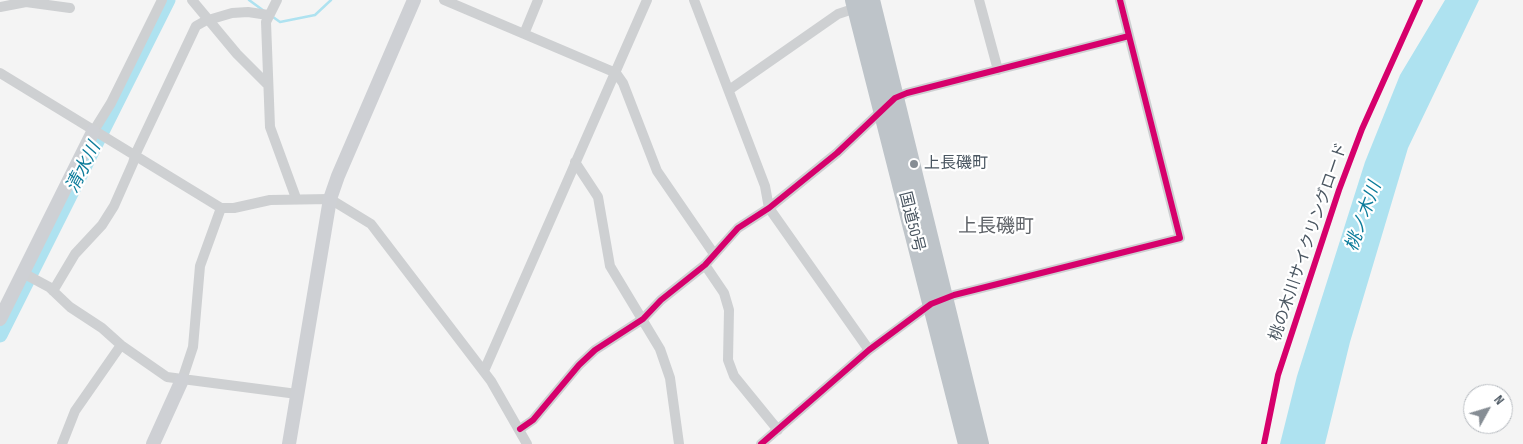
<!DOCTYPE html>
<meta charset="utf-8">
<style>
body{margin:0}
#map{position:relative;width:1523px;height:444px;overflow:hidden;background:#f4f4f4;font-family:"Sofia Sans Condensed",sans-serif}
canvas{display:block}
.north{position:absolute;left:1463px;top:384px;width:50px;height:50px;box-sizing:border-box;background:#fff;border:1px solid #b7bbc0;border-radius:50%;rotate:51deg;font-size:14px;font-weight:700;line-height:20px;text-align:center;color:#4a5661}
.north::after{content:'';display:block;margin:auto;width:18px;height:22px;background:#868d94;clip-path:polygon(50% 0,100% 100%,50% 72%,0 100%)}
</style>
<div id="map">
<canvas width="1523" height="444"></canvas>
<div class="north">N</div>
</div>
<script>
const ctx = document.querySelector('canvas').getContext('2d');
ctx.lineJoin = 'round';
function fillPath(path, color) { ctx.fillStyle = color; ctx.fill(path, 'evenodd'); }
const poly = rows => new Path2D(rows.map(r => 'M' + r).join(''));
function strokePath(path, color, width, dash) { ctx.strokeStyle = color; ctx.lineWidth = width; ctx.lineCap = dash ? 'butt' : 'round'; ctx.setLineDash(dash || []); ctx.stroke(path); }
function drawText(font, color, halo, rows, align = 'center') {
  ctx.font = font + ' "Sofia Sans Condensed","Noto Sans JP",sans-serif'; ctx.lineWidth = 4.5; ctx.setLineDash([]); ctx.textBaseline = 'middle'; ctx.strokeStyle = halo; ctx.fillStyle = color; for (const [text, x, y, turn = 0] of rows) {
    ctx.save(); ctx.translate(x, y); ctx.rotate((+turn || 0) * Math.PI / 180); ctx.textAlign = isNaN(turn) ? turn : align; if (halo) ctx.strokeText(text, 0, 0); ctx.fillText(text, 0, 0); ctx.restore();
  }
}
fillPath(poly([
 [1445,0,1479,0,1408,148,1350,342,1325,444,1280,444,1297,376,1365,162,1400,75]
]), '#aee2f0');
strokePath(poly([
 [249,0,264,11],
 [273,17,280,22,315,15,331,0]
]), '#aee2f0', 2.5);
strokePath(poly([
 [0,335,168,0]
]), '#aee2f0', 15);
strokePath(poly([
 [192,0,237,54,267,84],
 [277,0,266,22,270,127,296,198],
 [444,0,616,73,623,83,657,171,714,254],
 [694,0,765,186,769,208,869,350],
 [979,0,998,70],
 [0,7,26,2,70,8],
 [524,34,538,0],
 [0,73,221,208,234,208,270,200,330,199,371,224,491,381,527,444],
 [729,90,838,14,856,8],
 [93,132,111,103,162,0],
 [575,162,598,197,610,266,660,349,670,378,679,444],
 [705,265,724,293,729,310,728,360,734,376,778,430],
 [23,273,49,287,70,307,102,328,121,345,167,377,297,394],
 [53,291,75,254,102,225,114,206,133,163,136,153,196,26,205,21,232,13,248,12,268,15],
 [484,371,647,0],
 [182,380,193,347,200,266,221,208],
 [520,429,533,420,579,365,595,350,643,319,661,300,705,265,738,228,769,208,837,153,895,98,907,93,1129,36],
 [62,444,75,411,121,345],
 [761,444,869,350,931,304,954,295,1180,238,1120,0]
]), '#ced0d2', 10);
strokePath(poly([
 [0,319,93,132],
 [153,444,182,380],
 [289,444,330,199,338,176,414,0]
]), '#ced0d4', 14);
strokePath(poly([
 [854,0,967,444],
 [871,0,980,444]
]), '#bec4c9', 18);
strokePath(poly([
 [520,429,533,420,579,365,595,350,643,319,661,300,705,265,738,228,769,208,837,153,895,98,907,93,1129,36],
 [761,444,869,350,931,304,954,295,1180,238,1120,0],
 [1264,444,1278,375,1339,190,1362,129,1420,0]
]), '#d6006c', 6);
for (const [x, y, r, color] of [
 [914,164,5,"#868d94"]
]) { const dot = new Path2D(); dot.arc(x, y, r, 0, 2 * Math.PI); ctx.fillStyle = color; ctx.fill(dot); strokePath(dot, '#fff', 2); }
drawText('16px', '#4a5661', '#fff', [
 ["上長磯町",924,164]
], 'left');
drawText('16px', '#4a5661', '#fff', [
 ["国道50号",911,222,76],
 ["桃の木川サイクリングロード",1309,242,-71]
]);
drawText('italic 18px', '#0c7c9b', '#fff', [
 ["清水川",84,168,-63],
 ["桃ノ木川",1364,217,-70]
]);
drawText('19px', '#5f6368', '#fff', [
 ["上長磯町",996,227]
]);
</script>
